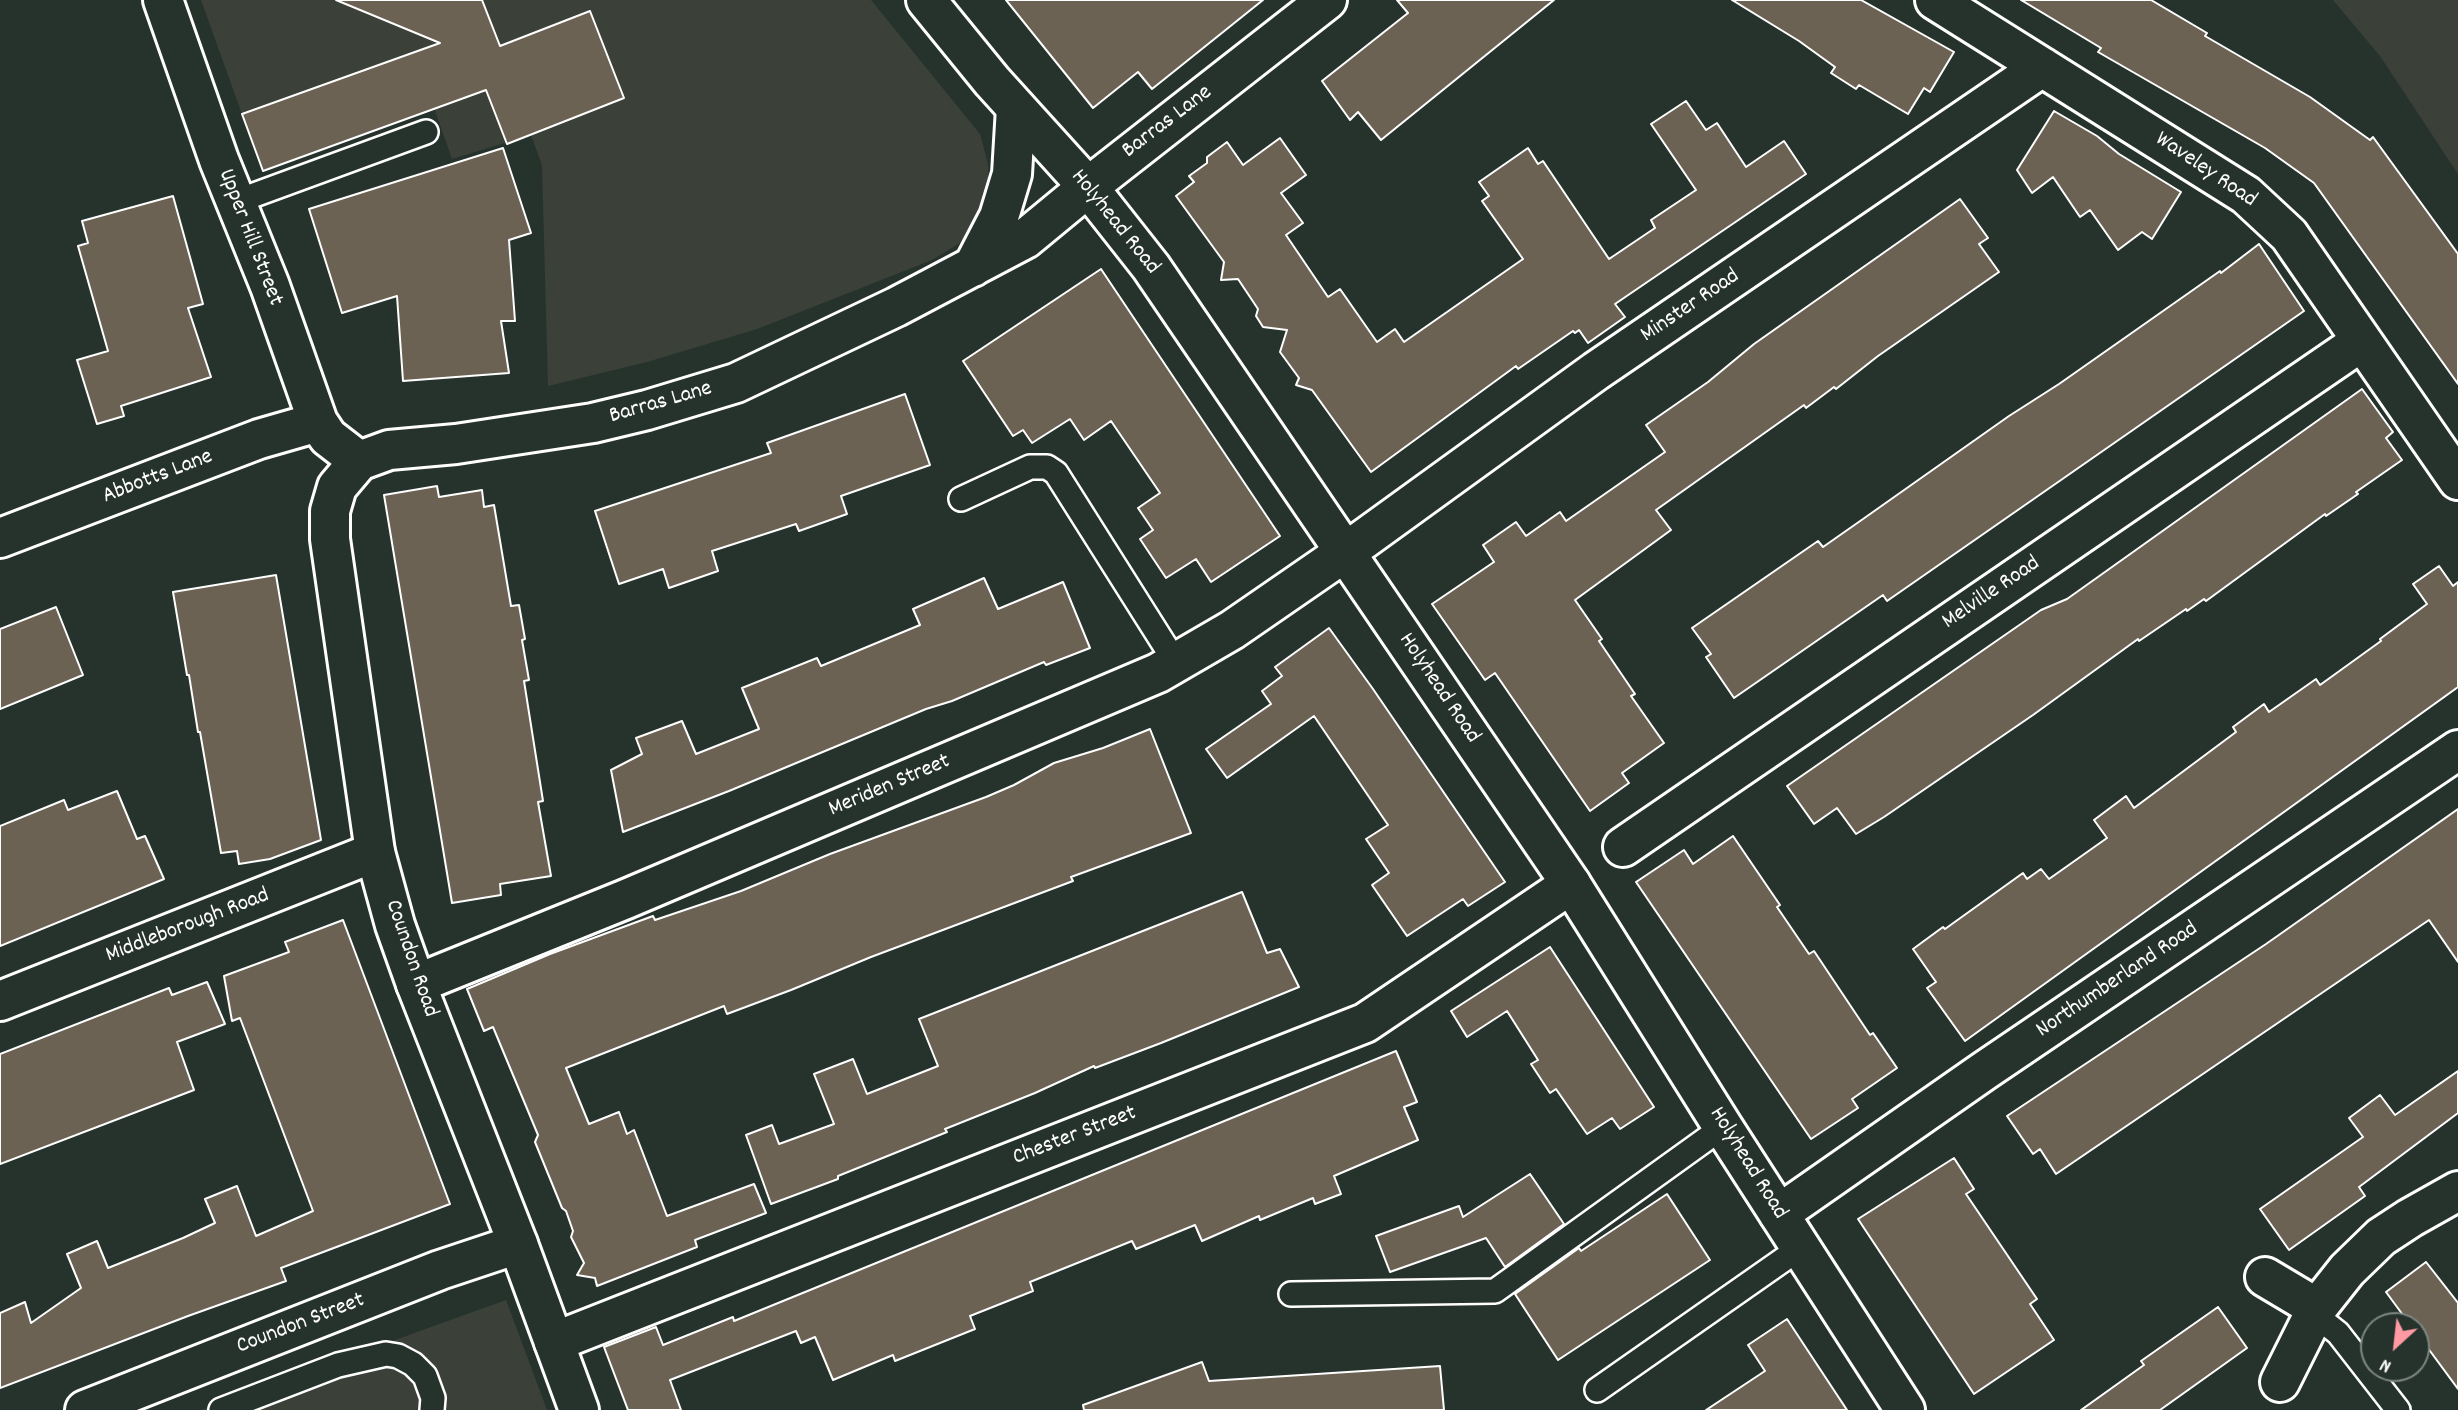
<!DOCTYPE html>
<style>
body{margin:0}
#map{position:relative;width:2458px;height:1410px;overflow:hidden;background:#26332d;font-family:Dekko,sans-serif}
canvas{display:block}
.north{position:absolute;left:2360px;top:1312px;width:70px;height:70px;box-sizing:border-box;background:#26332d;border:2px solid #7d8581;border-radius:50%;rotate:207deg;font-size:19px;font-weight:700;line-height:28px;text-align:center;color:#fff}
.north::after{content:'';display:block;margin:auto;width:24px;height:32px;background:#ff9aa2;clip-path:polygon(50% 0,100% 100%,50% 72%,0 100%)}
</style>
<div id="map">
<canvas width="2458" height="1410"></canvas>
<div class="north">N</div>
</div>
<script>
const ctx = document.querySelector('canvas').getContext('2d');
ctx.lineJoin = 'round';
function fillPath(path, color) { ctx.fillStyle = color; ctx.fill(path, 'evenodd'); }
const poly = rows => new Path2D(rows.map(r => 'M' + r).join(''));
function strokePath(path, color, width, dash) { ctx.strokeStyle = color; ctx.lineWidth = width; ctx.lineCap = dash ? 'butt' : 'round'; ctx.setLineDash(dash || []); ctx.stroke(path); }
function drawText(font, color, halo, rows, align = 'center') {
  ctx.font = font + ' Dekko,sans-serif'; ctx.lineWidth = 7; ctx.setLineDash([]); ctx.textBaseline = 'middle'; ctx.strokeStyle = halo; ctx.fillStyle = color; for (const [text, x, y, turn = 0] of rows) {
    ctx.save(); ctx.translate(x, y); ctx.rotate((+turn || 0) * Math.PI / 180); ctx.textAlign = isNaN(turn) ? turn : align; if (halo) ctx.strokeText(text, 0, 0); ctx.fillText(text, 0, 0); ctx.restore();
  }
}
fillPath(poly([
 [201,0,871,0,980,134,988,164,989,195,978,221,960,243,932,260,757,329,647,362,548,386,542,165,531,135,452,159,415,53,242,114],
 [2333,0,2458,0,2458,174,2380,56],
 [506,1300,547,1410,201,1410]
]), '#3b4139');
const building = poly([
 [336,0,482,0,500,46,590,11,624,98,507,144,486,90,263,171,242,114,440,43,336,0],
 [1006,0,1263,0,1152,89,1138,72,1093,108,1006,0],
 [1397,0,1554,0,1381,140,1358,112,1350,120,1322,81,1408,13,1397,0],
 [1732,0,1861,0,1954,52,1930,92,1924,88,1908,114,1859,85,1856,89,1831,73,1835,67,1799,41,1732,0],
 [2021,0,2151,0,2207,33,2205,36,2310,97,2370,140,2373,137,2458,254,2458,384,2314,183,2265,148,2098,52,2101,48,2021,0],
 [1686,101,1706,130,1717,123,1746,167,1784,141,1806,174,1615,304,1625,317,1588,343,1579,330,1575,333,1573,331,1518,369,1516,366,1371,472,1312,390,1296,385,1299,378,1280,352,1287,330,1263,327,1256,316,1258,309,1238,279,1221,280,1224,262,1176,196,1194,182,1189,176,1207,163,1207,157,1227,142,1243,165,1280,138,1306,175,1281,193,1303,223,1286,235,1328,297,1340,289,1377,342,1395,329,1404,342,1523,259,1482,201,1489,196,1479,182,1528,148,1538,164,1543,161,1609,259,1655,228,1651,220,1696,190,1651,124,1686,101],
 [2054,111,2097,136,2119,154,2181,192,2152,239,2142,232,2118,250,2090,210,2080,217,2053,177,2032,193,2017,170,2054,111],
 [503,148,531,233,509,240,515,321,501,321,509,373,403,381,397,296,342,313,309,209,503,148],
 [173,196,203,304,188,308,211,377,121,406,124,416,97,424,77,360,108,351,78,246,88,243,82,221,173,196],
 [1960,199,1988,238,1979,244,1999,272,1878,356,1836,389,1834,387,1806,408,1804,405,1656,510,1671,530,1575,600,1602,639,1599,641,1635,694,1631,696,1664,743,1622,773,1629,783,1590,811,1495,673,1485,680,1432,604,1494,562,1483,545,1516,522,1526,536,1560,512,1566,521,1665,452,1646,425,1708,382,1754,344,1960,199],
 [2259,244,2304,311,1887,601,1883,595,1734,698,1706,657,1711,654,1692,628,1818,541,1823,547,1863,519,2009,416,2059,384,2220,271,2221,273,2259,244],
 [1101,269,1280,536,1211,582,1196,559,1166,578,1140,539,1153,530,1138,508,1160,493,1111,421,1084,440,1070,419,1032,443,1023,430,1013,436,963,361,1101,269],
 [2362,389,2393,432,2386,438,2402,460,2356,492,2358,494,2326,516,2325,514,2206,601,2204,599,2187,611,2186,609,2139,641,2138,639,2033,715,1884,817,1856,834,1837,808,1814,824,1787,786,2041,610,2067,599,2362,389],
 [905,394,930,465,841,496,847,514,799,531,796,524,712,551,718,571,669,588,663,569,619,584,595,511,771,453,767,443,905,394],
 [437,486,439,497,482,490,484,507,494,505,511,606,519,605,525,639,522,640,529,680,524,681,543,801,538,802,551,876,500,884,501,895,452,903,384,495,437,486],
 [2439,566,2453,586,2458,582,2458,687,1965,1041,1927,988,1936,982,1913,949,1943,927,1945,929,2023,873,2027,879,2041,869,2049,879,2107,838,2094,820,2126,796,2134,808,2236,732,2233,727,2264,704,2269,712,2316,679,2320,685,2381,641,2380,639,2427,604,2413,584,2439,566],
 [276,575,321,840,270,859,239,864,237,851,221,853,200,732,198,732,189,675,187,675,173,592,276,575],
 [984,578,998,609,1063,582,1090,648,1046,665,1044,662,952,701,926,709,729,791,623,832,611,770,642,754,636,738,682,721,696,754,759,729,742,688,817,658,821,666,920,625,913,609,984,578],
 [56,607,83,675,0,709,0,629,56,607],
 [1329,628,1373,689,1505,882,1468,906,1463,899,1407,936,1372,885,1389,873,1366,839,1388,825,1314,716,1227,778,1206,749,1271,704,1262,691,1282,676,1275,667,1329,628],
 [1150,729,1191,833,1071,877,1073,881,871,957,791,990,727,1014,724,1006,566,1068,589,1124,619,1112,627,1134,634,1130,667,1216,754,1184,766,1213,695,1240,697,1247,597,1286,595,1278,577,1275,584,1263,571,1237,573,1231,566,1211,562,1208,535,1142,538,1135,493,1027,484,1031,467,989,550,954,653,916,655,920,741,891,830,854,986,797,1014,785,1054,763,1103,748,1150,729],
 [117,791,137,839,145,836,164,879,0,946,0,826,64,800,68,810,117,791],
 [2458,809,2458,962,2429,920,2056,1174,2040,1149,2033,1154,2007,1116,2266,944,2458,809],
 [1733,836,1780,905,1777,907,1809,954,1814,951,1870,1035,1873,1033,1897,1068,1852,1099,1858,1108,1811,1139,1636,882,1684,850,1693,864,1733,836],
 [1242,892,1267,953,1280,949,1299,987,1161,1043,1095,1068,1094,1066,1035,1093,945,1129,947,1132,838,1176,838,1179,771,1204,746,1135,772,1125,779,1144,834,1124,814,1074,853,1059,867,1094,938,1066,919,1019,1242,892],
 [343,920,450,1204,281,1268,286,1281,188,1316,0,1388,0,1313,25,1302,31,1323,81,1288,67,1254,97,1241,108,1268,183,1238,215,1223,205,1199,237,1186,256,1236,313,1211,240,1018,232,1021,224,976,289,952,285,942,343,920],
 [1550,947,1654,1107,1620,1129,1612,1118,1587,1134,1556,1089,1550,1093,1531,1064,1538,1060,1507,1011,1467,1037,1451,1011,1550,947],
 [207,982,225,1024,177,1042,194,1090,0,1164,0,1054,169,988,172,995,207,982],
 [1396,1051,1417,1102,1404,1107,1418,1140,1334,1176,1341,1194,1315,1204,1313,1198,1260,1220,1259,1216,1202,1241,1195,1225,1136,1249,1132,1241,1030,1282,1033,1291,970,1316,975,1329,895,1361,893,1355,833,1380,815,1337,801,1343,796,1331,670,1380,681,1410,628,1410,604,1347,656,1327,663,1345,733,1317,734,1321,1396,1051],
 [2458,1071,2458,1113,2359,1187,2365,1196,2289,1250,2260,1209,2363,1137,2349,1118,2380,1095,2395,1115,2458,1071],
 [1954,1158,1974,1189,1966,1194,2037,1299,2030,1304,2054,1340,1974,1394,1858,1219,1954,1158],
 [1530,1174,1564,1224,1505,1267,1486,1238,1390,1272,1376,1236,1459,1206,1463,1217,1530,1174],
 [1667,1194,1710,1260,1558,1360,1515,1294,1579,1248,1581,1251,1667,1194],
 [2426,1262,2458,1303,2458,1389,2416,1332,2416,1326,2411,1326,2386,1292,2426,1262],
 [2218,1307,2247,1348,2160,1410,2081,1410,2144,1365,2141,1361,2218,1307],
 [1787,1319,1847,1410,1706,1410,1765,1371,1748,1345,1787,1319],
 [1202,1362,1209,1381,1440,1366,1444,1410,1084,1410,1083,1405,1202,1362]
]);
fillPath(building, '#6b6254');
strokePath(building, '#fff', 2);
const service = poly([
 [235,202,426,132],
 [961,499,1030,467,1047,467,1056,473,1176,663],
 [1291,1294,1495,1291,1723,1127],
 [2314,1314,2338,1333,2398,1410],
 [1597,1390,1800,1248],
 [221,1410,338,1365,386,1354,398,1356,413,1364,425,1376,433,1398,432,1410]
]);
const minor = poly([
 [163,0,219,160,270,286,318,422,328,437,359,461],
 [1935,0,2246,195,2289,235,2458,480],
 [1088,187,1327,0],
 [0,538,259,439,318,422],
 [1623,847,2362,341],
 [416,984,626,899,1158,673,1232,630,1364,539,1596,371,2042,67],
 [0,1001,375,852],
 [1779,1214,1984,1071,2458,750],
 [2265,1277,2317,1308],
 [554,1342,1365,1023,1571,884],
 [2280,1382,2317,1308,2347,1270,2381,1237,2410,1218,2458,1191],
 [85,1410,440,1270,518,1244]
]);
const tertiary = poly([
 [973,267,999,217,1012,174,1016,108],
 [579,1410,518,1244,416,984,395,925,375,852,330,539,330,511,337,487,359,461,389,450,456,444,593,423,647,410,736,383,896,307,1025,239,1088,187]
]);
const trunk = poly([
 [926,0,992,81,1088,187,1151,267,1571,884,1723,1127,1905,1410]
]);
strokePath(service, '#fff', 28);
strokePath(minor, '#fff', 44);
strokePath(tertiary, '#fff', 44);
strokePath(trunk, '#fff', 44);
strokePath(service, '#26332d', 23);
strokePath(minor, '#26332d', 38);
strokePath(tertiary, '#26332d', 38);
strokePath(trunk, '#26332d', 38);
drawText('23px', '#fff', '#26332d', [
 ["Barras Lane",1168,123,-37],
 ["Waveley Road",2205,171,34],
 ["Holyhead Road",1114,223,51],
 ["Upper Hill Street",249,238,69],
 ["Minster Road",1691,307,-34],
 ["Barras Lane",661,404,-16],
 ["Abbotts Lane",158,478,-21],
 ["Melville Road",1992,594,-34],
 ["Holyhead Road",1438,689,56],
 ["Meriden Street",890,787,-23],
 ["Middleborough Road",188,927,-21],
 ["Coundon Road",410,959,71],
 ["Northumberland Road",2118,981,-34],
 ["Chester Street",1075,1137,-21],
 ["Holyhead Road",1747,1164,58],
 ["Coundon Street",301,1325,-21]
]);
</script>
